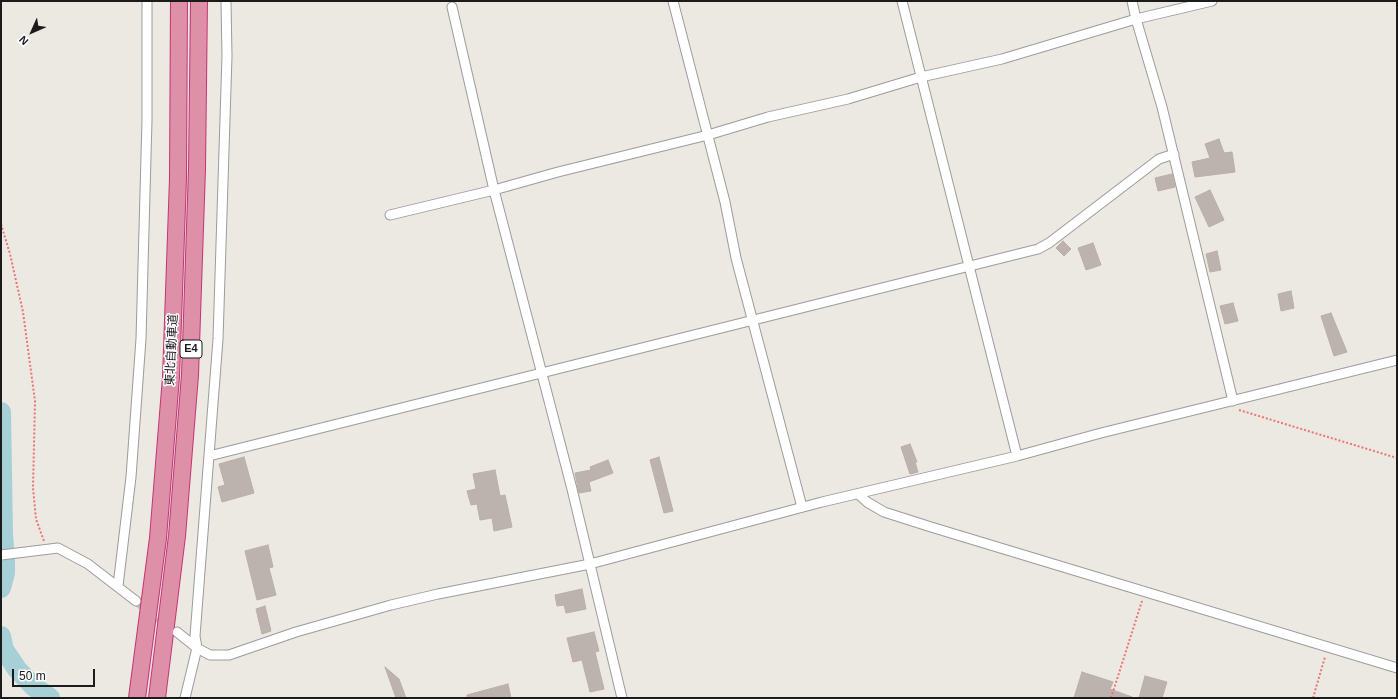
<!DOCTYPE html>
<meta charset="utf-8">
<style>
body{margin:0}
#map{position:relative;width:1398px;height:699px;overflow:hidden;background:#ece8e2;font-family:Helvetica,sans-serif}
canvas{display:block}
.frame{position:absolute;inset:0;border:2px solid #1b1b1b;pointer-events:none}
.north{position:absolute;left:12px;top:12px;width:40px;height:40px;-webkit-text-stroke:3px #fff;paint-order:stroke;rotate:225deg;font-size:11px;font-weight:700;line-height:16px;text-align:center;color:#1b1b1b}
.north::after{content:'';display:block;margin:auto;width:14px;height:18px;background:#1b1b1b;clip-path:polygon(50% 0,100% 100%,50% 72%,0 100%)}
.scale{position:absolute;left:12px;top:669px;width:83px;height:18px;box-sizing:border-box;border:2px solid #1b1b1b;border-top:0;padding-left:5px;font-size:12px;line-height:14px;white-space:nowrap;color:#1b1b1b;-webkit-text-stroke:3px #fff;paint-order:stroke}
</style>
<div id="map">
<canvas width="1398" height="699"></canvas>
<div class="frame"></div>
<div class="north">N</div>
<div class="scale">50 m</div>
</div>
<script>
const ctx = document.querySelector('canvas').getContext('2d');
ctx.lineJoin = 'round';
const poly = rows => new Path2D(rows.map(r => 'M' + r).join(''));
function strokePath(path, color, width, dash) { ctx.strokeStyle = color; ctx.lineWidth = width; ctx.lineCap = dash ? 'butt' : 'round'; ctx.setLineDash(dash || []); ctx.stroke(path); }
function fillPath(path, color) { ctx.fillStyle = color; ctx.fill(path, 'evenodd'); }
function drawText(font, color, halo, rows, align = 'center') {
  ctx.font = font + ' Helvetica,"Noto Sans JP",sans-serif'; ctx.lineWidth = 3; ctx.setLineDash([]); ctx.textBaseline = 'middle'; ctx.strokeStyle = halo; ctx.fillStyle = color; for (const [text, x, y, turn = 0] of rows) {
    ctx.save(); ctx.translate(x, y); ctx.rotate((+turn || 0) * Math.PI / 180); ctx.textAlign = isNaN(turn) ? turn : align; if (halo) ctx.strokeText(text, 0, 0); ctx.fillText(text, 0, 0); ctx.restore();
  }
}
strokePath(poly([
 [1,412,3,535,5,559,5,573,1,588],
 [1,636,4,650,17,669,33,686,50,698]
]), '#a6d0d6', 20);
const building = poly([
 [1219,139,1224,153,1232,152,1235,172,1195,177,1192,162,1210,158,1205,144,1219,139],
 [1172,174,1175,187,1158,191,1155,178,1172,174],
 [1210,190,1224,220,1209,227,1195,197,1210,190],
 [1063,241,1071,249,1064,256,1056,248,1063,241],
 [1093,243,1101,265,1086,270,1078,248,1093,243],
 [1217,251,1221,270,1210,272,1206,254,1217,251],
 [1291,291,1294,308,1281,311,1278,294,1291,291],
 [1233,303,1238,321,1225,324,1220,306,1233,303],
 [1331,313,1347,352,1334,356,1321,316,1331,313],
 [910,444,917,462,915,462,918,472,910,474,901,447,910,444],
 [244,457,254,493,222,502,218,487,225,485,219,464,244,457],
 [659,457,673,511,664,513,650,460,659,457],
 [608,460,613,473,589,482,591,491,579,493,575,473,591,470,590,467,608,460],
 [495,470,500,496,505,495,512,527,494,531,492,518,480,520,477,504,471,505,467,491,476,489,473,474,495,470],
 [268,545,273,567,269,568,276,595,257,600,245,551,268,545],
 [582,589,586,609,566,613,564,605,557,606,555,595,582,589],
 [265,606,271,631,262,634,256,609,265,606],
 [594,632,599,651,595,652,604,689,590,692,582,660,573,662,567,638,594,632],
 [385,667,399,679,406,698,396,698,385,667],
 [1082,672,1113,682,1110,689,1132,697,1132,698,1074,698,1082,672],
 [1145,676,1167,682,1162,698,1139,698,1145,676],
 [508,684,511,698,467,698,467,695,508,684]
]);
fillPath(building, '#bcb3af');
strokePath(building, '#bcada6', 1);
strokePath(poly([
 [136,601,168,625]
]), '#c2bfba', 9, [9, 4.5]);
const street = poly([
 [673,1,725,202,736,258,802,507],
 [902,1,1017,456],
 [1132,1,1136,19,1162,107,1233,401],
 [452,7,494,190,572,489,622,698],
 [390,215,494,190,558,172,708,135,768,117,848,99,921,77,1002,59,1136,19,1212,1],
 [209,456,1038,249,1049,243,1159,159,1174,154],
 [858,494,867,502,884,512,931,527,1397,668],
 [1,555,58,548,88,564,136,601],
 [118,586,131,477,141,339,147,120,147,1],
 [177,632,197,648,210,655,229,655,296,632,391,605,438,594,590,564,822,502,1017,456,1101,433,1397,360],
 [185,698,197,648,195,636,218,339,227,56,226,1]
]);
const highway = poly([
 [137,698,158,538,171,377,178,178,179,1],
 [157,698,177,536,190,375,197,169,199,1]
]);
strokePath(street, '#9c9c9c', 11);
strokePath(highway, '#c43475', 18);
strokePath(poly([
 [1,224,10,254,23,312,35,401,33,488,36,519,44,541],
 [1239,410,1397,458],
 [1111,698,1142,601],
 [1313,698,1325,657]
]), '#eb7474', 2, [2, 2]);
strokePath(street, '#fff', 9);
strokePath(highway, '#dd90a7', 16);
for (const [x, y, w] of [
 [191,349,22]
]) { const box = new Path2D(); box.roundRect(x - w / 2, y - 9, w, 18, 3); ctx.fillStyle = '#fff'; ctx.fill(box); strokePath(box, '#1b1b1b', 1); }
drawText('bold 11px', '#1b1b1b', null, [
 ["E4",191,349]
]);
drawText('12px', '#1b1b1b', '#fff', [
 ["東北自動車道",172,350,-87]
]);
</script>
